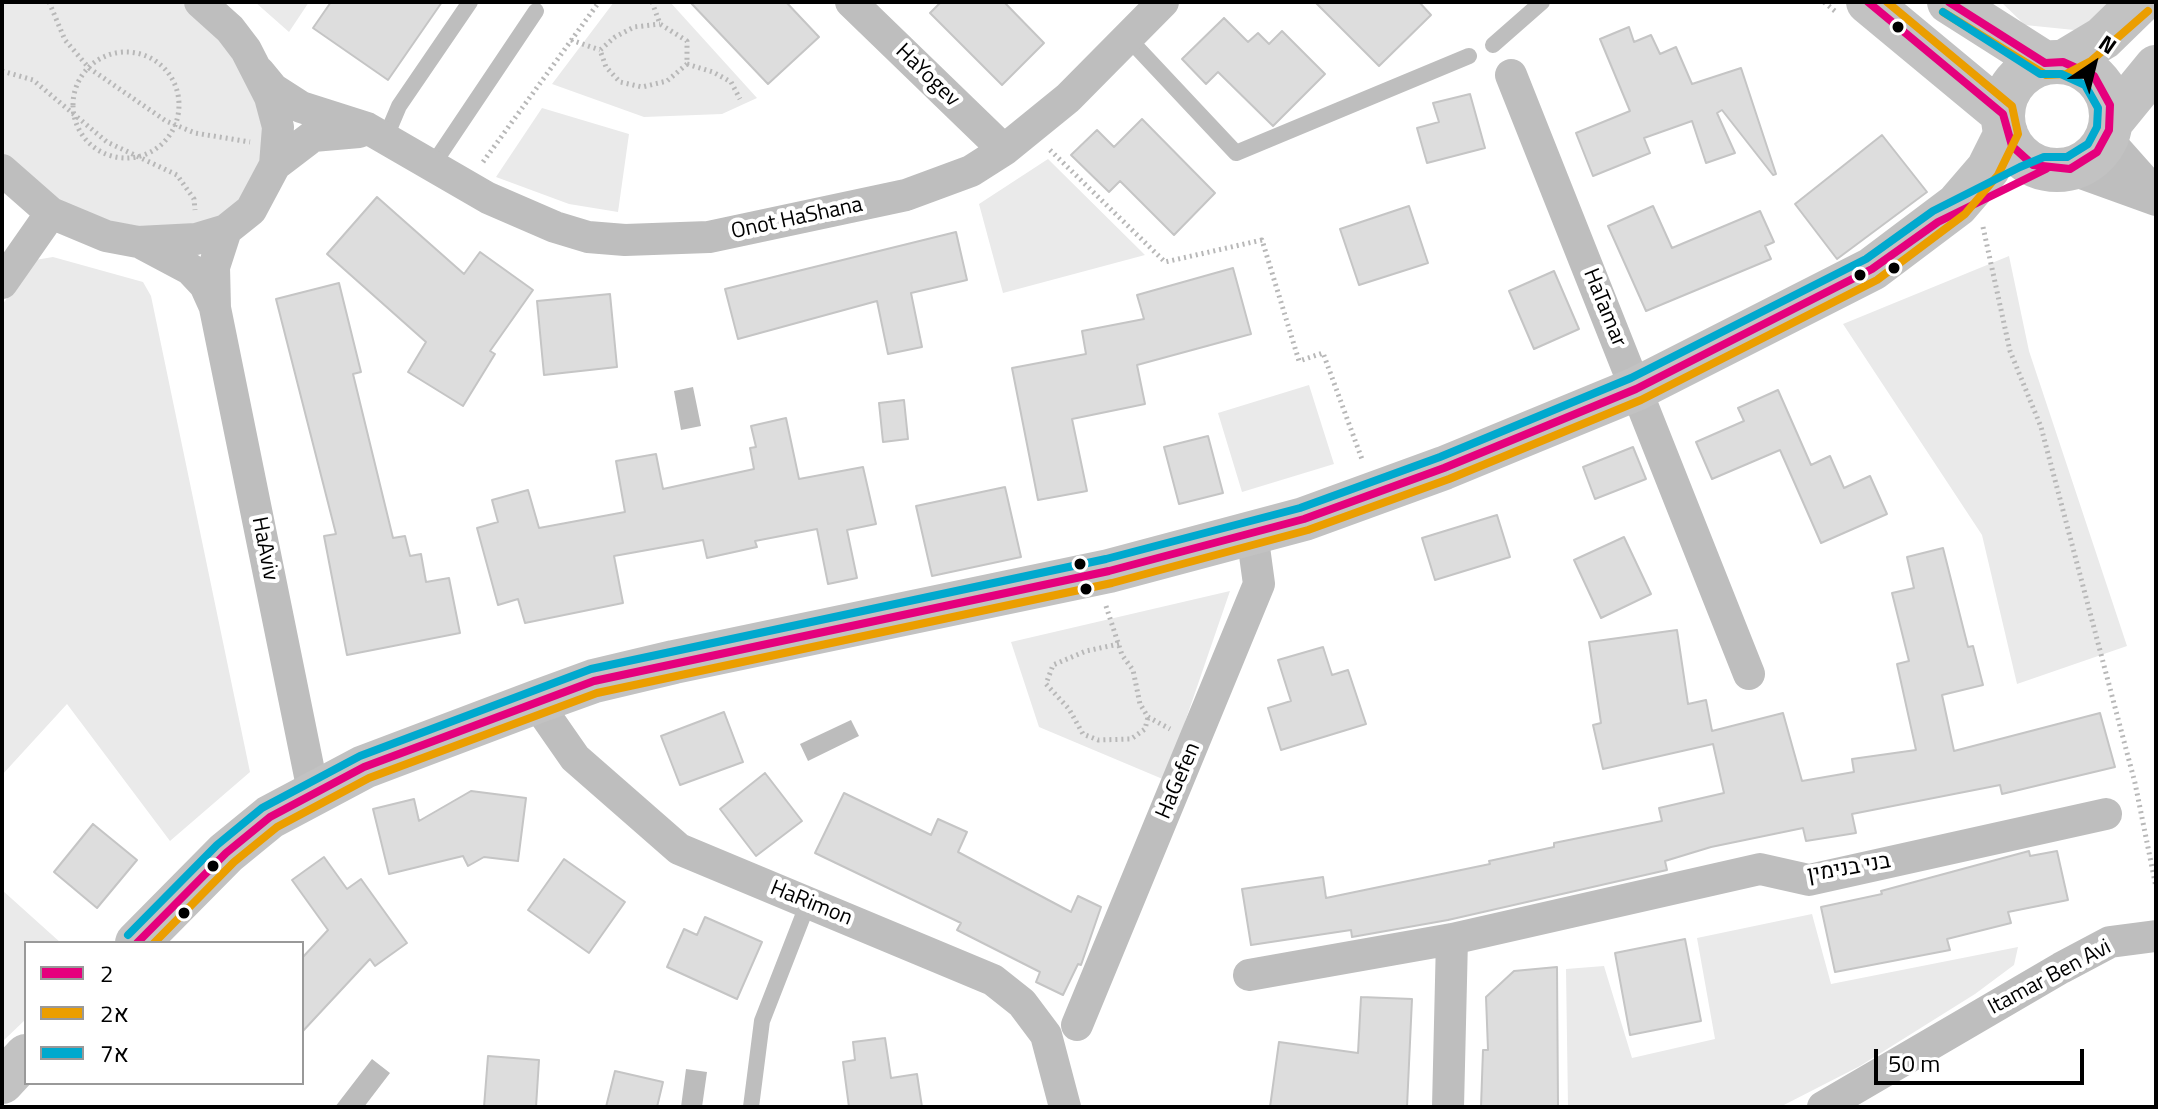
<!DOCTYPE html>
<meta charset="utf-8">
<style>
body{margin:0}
#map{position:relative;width:2158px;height:1109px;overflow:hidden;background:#fff;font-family:"Titillium Web",Heebo,sans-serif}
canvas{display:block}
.frame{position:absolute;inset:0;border:4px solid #000;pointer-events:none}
.legend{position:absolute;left:24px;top:941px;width:280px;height:144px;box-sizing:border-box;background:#fff;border:2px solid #999;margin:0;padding:10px 14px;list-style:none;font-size:24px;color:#000}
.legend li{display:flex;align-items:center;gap:16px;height:40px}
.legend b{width:40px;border:2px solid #999}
.north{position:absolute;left:2054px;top:24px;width:80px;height:80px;-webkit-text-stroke:6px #fff;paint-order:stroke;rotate:35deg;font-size:22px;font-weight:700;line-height:32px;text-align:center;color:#000}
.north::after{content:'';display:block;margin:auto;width:28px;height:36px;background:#000;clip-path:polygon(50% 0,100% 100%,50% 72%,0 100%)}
.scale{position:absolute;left:1874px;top:1049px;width:210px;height:36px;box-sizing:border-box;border:4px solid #000;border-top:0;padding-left:10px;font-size:24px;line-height:28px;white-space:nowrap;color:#000;-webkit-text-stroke:6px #fff;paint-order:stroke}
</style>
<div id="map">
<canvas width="2158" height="1109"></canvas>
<div class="frame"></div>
<ul class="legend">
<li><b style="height:10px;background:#e5007d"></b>2</li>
<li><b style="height:10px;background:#eb9e00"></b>2א</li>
<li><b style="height:10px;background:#00a9ce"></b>7א</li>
</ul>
<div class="north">N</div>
<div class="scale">50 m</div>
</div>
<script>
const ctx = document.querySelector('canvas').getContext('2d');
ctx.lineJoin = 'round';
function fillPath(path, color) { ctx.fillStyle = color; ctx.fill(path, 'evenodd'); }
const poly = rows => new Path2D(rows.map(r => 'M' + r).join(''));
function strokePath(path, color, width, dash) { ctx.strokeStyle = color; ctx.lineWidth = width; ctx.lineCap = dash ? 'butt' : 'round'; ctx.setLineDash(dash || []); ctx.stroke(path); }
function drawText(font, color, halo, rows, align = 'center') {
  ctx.font = font + ' "Titillium Web",Heebo,sans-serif'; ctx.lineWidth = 8; ctx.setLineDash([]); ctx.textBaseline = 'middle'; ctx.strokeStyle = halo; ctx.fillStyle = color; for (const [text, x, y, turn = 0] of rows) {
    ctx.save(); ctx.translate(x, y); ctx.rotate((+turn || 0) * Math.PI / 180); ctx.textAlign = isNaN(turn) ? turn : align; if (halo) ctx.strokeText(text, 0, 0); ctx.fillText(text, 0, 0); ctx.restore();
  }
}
fillPath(poly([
 [2,2,181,2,208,23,237,56,266,128,264,162,242,202,221,219,165,231,81,216,19,173,2,153],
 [255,2,309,2,289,32],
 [614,2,670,2,757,98,722,114,644,117,552,84],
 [2001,2,2118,2,2084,31,2025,25],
 [542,108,629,134,618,212,569,204,496,177],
 [1048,159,1145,255,1003,293,979,204],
 [2009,256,2029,351,2127,646,2017,684,1982,535,1843,324],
 [53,257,143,282,151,296,250,772,170,841,67,704,2,775,2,305,35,260],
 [1309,385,1334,464,1242,492,1218,413],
 [1230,591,1165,780,1039,727,1011,642],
 [2,890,61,943,26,943,26,1019,2,1042],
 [1812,914,1831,984,2018,947,2014,965,1975,994,1860,1066,1780,1107,1568,1107,1566,969,1604,966,1632,1058,1715,1039,1697,938]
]), '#eaeaea');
fillPath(poly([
 [693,387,701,426,681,430,674,391],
 [851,720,859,736,808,761,800,744],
 [372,1059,390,1073,364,1107,335,1107],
 [686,1069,707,1072,702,1107,681,1107]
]), '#bcbcbc');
const building = poly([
 [331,2,442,2,388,80,313,28,331,2],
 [690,2,786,2,819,37,768,84,690,2],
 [941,2,1004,2,1044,43,1002,85,930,13,941,2],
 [1315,2,1419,2,1431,15,1379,66,1315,2],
 [1224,18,1248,42,1258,33,1269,44,1282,31,1325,74,1273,126,1218,72,1206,84,1182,59,1224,18],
 [1629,27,1634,42,1651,35,1660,54,1676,47,1692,84,1741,68,1776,174,1773,175,1722,110,1717,113,1735,153,1706,163,1692,121,1644,138,1650,153,1593,176,1576,133,1630,111,1600,39,1629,27],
 [1470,94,1485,148,1427,163,1417,128,1439,122,1433,103,1470,94],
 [1142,119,1215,193,1174,235,1120,181,1109,192,1071,155,1097,130,1114,147,1142,119],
 [1882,135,1927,192,1837,259,1795,204,1882,135],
 [377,197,464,274,480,252,533,290,490,351,495,354,463,406,408,372,426,342,327,254,377,197],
 [1409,206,1428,263,1359,285,1340,229,1409,206],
 [1653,206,1672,248,1760,211,1774,242,1765,246,1771,259,1646,311,1608,226,1653,206],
 [956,232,967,280,911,293,922,347,888,354,877,301,738,339,725,289,956,232],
 [1233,268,1251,334,1137,365,1145,404,1072,419,1087,491,1038,500,1012,368,1086,354,1082,331,1144,319,1137,295,1233,268],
 [1554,271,1579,329,1534,349,1509,291,1554,271],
 [339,283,361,372,353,374,393,538,405,536,410,556,421,554,426,582,449,578,460,633,347,655,324,536,336,534,276,299,339,283],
 [610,294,617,367,544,375,537,301,610,294],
 [1778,390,1811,465,1830,456,1844,488,1870,476,1887,514,1821,543,1780,450,1712,479,1696,442,1744,421,1738,408,1778,390],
 [904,400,908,439,883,442,879,403,904,400],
 [786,418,799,479,863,467,876,524,847,530,857,578,828,584,817,529,755,541,757,547,707,558,703,540,614,556,623,603,525,623,518,599,498,605,477,528,498,522,492,500,528,490,539,528,625,512,616,461,656,454,663,489,754,469,750,448,756,447,751,426,786,418],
 [1208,436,1223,493,1179,504,1164,447,1208,436],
 [1633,447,1646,479,1595,499,1583,467,1633,447],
 [1005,487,1021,557,932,576,916,506,1005,487],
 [1497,515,1510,557,1435,580,1422,538,1497,515],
 [1624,537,1651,594,1601,618,1574,560,1624,537],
 [1943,548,1968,647,1973,646,1983,685,1942,695,1954,751,2100,713,2115,767,2002,794,2000,785,1852,814,1856,833,1806,841,1803,828,1711,847,1665,861,1667,870,1448,920,1352,937,1351,930,1251,945,1242,889,1323,877,1326,898,1490,864,1489,861,1554,847,1554,843,1662,821,1659,808,1724,793,1713,744,1603,769,1593,725,1601,723,1589,642,1677,630,1688,704,1706,700,1712,731,1783,713,1802,781,1854,772,1852,759,1916,750,1897,664,1909,661,1892,593,1914,588,1907,557,1943,548],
 [1323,647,1332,675,1348,670,1366,724,1281,750,1268,708,1291,701,1278,660,1323,647],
 [724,712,743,762,680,785,661,736,724,712],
 [765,773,802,821,756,856,720,809,765,773],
 [471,791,526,798,518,861,484,857,468,866,463,856,389,874,373,809,414,799,419,821,471,791],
 [844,793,931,835,938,819,967,832,958,852,1071,912,1078,896,1101,907,1081,965,1078,964,1063,995,1036,982,1040,972,957,930,961,923,815,853,844,793],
 [93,824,137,860,97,908,54,872,93,824],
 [2029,851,2030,856,2057,851,2068,900,2008,912,2011,923,1947,939,1950,950,1835,972,1821,907,1882,894,1881,891,2029,851],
 [324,857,347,889,361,879,407,943,375,966,370,959,302,1032,302,958,328,930,292,880,324,857],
 [564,859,625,902,589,953,528,910,564,859],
 [705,917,762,942,737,999,667,967,684,929,697,935,705,917],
 [1685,939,1701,1021,1630,1035,1615,953,1685,939],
 [1557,967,1558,1107,1481,1107,1483,1050,1488,1050,1486,997,1514,971,1557,967],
 [1361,997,1412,999,1407,1107,1270,1107,1279,1042,1358,1053,1361,997],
 [885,1038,891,1078,917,1074,922,1107,849,1107,843,1062,855,1060,853,1042,885,1038],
 [488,1056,539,1060,536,1107,484,1107,488,1056],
 [615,1071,663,1082,657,1107,606,1107,615,1071]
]);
fillPath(building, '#ddd');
strokePath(building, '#c5c5c5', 2);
strokePath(poly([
 [49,2,65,40,89,68,166,121,195,133,250,142],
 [652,2,660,24,687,41,687,64,667,81,642,87,620,82,606,67,600,50,615,37,634,27,660,24],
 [1824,2,1836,12],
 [571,40,600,50],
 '73 105a53 53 0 1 1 106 0a53 53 0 1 1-106 0Z',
 [687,64,713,72,731,82,740,99],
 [2,71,33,80,107,142,177,175,194,199,195,210],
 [1050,150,1165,262,1262,240,1299,361,1323,353,1363,462],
 [483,162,599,2],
 [1983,227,2010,351,2041,427,2135,783,2156,887],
 [1106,606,1122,655,1133,670,1140,704,1148,717,1170,729],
 [1119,644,1086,651,1053,665,1046,684,1069,709,1083,734,1098,740,1131,739,1145,729,1148,717]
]), '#b8b8b8', 5, [2, 4]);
strokePath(poly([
 [1128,38,1236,153,1469,56],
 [1493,45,1542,2],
 [385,139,399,106,470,2],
 [432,166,536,11],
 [751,1107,762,1021,808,903]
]), '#bebebe', 16);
strokePath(poly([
 [851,2,1004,150],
 [259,72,273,89,301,107,367,128,488,198,555,227,588,237,625,240,709,237,906,195,971,171,1004,150,1068,98,1163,2],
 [1511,75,1749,674],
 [2107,139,2156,194],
 [275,165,313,136,359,132],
 [2070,169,2156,200],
 [2,170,51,213,106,236,138,242,196,239,226,230,251,210,275,165,278,127,270,97,246,50,230,29,200,2],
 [226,230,214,267,215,308,313,791],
 [143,244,190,269,205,285,214,305],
 [2,283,51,213],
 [536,702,575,758,679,849,993,980,1022,1003,1046,1035,1065,1107],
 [1249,975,1452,939,1760,869,1809,880,2106,814],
 [1077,1025,1259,584,1252,533],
 [1448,1107,1452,939],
 [1823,1107,2061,968,2110,942,2156,936]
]), '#bebebe', 32);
strokePath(poly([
 [1868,2,2003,114],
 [1949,2,2045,63],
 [2063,62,2103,38,2140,2],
 '2003 116a54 54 0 1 1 108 0a54 54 0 1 1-108 0Z',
 [2111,122,2156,67],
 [137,943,226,853,270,817,364,767,536,702,594,681,674,662,1109,571,1304,519,1444,468,1636,389,1872,269,1957,205,1988,169,2006,133],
 [2,1082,26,1056]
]), '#c2c2c2', 44);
strokePath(poly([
 [1868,2,2003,114,2012,146,2033,165,2070,169,2097,152,2109,130,2110,105,2094,76,2063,62,2045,63,1949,2],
 [137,943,226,853,270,817,364,767,594,681,1109,571,1304,519,1444,468,1636,389,1872,269,1938,222,2046,169]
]), '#e5007d', 8);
strokePath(poly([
 [1943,12,2046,75,2066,74,2091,61,2148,11],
 [154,943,234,862,277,827,369,778,597,693,1112,583,1308,530,1449,479,1641,400,1877,280,1965,214,1998,175,2018,134,2012,106,1887,2]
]), '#eb9e00', 8);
strokePath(poly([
 [128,935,217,845,262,808,360,756,591,669,1106,559,1300,508,1440,457,1631,378,1866,259,1933,211,2020,167,2044,157,2067,157,2088,144,2097,127,2098,108,2085,85,2061,74,2040,74,1943,12]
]), '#00a9ce', 8);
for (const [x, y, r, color] of [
 [1898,27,7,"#000"],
 [1894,268,7,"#000"],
 [1860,275,7,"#000"],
 [1080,564,7,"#000"],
 [1086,589,7,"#000"],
 [213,866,7,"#000"],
 [184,913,7,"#000"]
]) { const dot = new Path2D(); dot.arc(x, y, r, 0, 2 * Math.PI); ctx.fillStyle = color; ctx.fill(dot); strokePath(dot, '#fff', 3); }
drawText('22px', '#000', '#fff', [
 ["HaYogev",927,76,44],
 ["Onot HaShana",797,219,-12],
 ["HaTamar",1604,308,68],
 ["HaAviv",264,549,79],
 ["HaGefen",1179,781,-67],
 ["בני בנימין",1849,869,-10],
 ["HaRimon",811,904,22],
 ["Itamar Ben Avi",2050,978,-28]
]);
</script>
